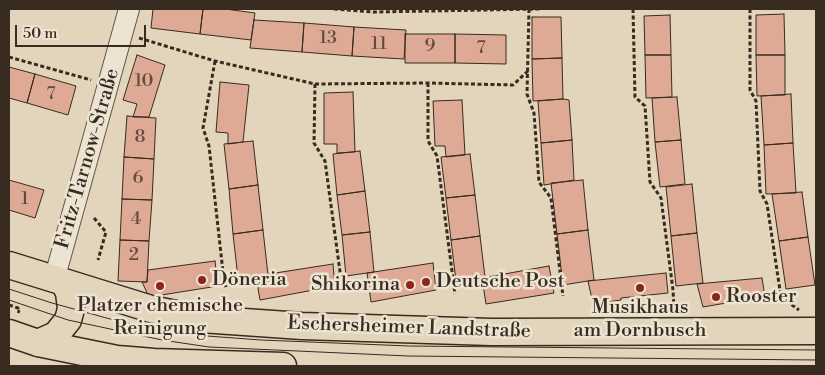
<!DOCTYPE html>
<meta charset="utf-8">
<style>
body{margin:0}
#map{position:relative;width:825px;height:375px;overflow:hidden;background:#e3d4bc;font-family:"Libre Bodoni",serif}
canvas{display:block}
.frame{position:absolute;inset:0;border:10px solid #382b1f;pointer-events:none}
.scale{position:absolute;left:15px;top:25px;width:131px;height:22px;box-sizing:border-box;border:2px solid #382b1f;border-top:0;padding-left:6px;font-size:15px;line-height:18px;white-space:nowrap;color:#382b1f;-webkit-text-stroke:4px #ede3d3;paint-order:stroke}
</style>
<div id="map">
<canvas width="825" height="375"></canvas>
<div class="frame"></div>
<div class="scale">50 m</div>
</div>
<script>
const ctx = document.querySelector('canvas').getContext('2d');
ctx.lineJoin = 'round';
function fillPath(path, color) { ctx.fillStyle = color; ctx.fill(path, 'evenodd'); }
const poly = rows => new Path2D(rows.map(r => 'M' + r).join(''));
function strokePath(path, color, width, dash) { ctx.strokeStyle = color; ctx.lineWidth = width; ctx.lineCap = dash ? 'butt' : 'round'; ctx.setLineDash(dash || []); ctx.stroke(path); }
function drawText(font, color, halo, rows, align = 'center') {
  ctx.font = font + ' "Libre Bodoni",serif'; ctx.lineWidth = 5; ctx.setLineDash([]); ctx.textBaseline = 'middle'; ctx.strokeStyle = halo; ctx.fillStyle = color; for (const [text, x, y, turn = 0] of rows) {
    ctx.save(); ctx.translate(x, y); ctx.rotate((+turn || 0) * Math.PI / 180); ctx.textAlign = isNaN(turn) ? turn : align; if (halo) ctx.strokeText(text, 0, 0); ctx.fillText(text, 0, 0); ctx.restore();
  }
}
const building = poly([
 [153,9,203,9,200,34,151,28,153,9],
 [203,9,225,9,255,13,251,40,200,34,203,9],
 [784,14,785,55,756,55,756,15,784,14],
 [670,15,671,55,645,55,644,16,670,15],
 [532,17,561,17,562,58,532,59,532,17],
 [254,20,304,23,302,52,250,48,254,20],
 [304,23,354,27,352,56,302,52,304,23],
 [354,27,406,30,404,59,352,56,354,27],
 [405,34,455,34,455,63,405,63,405,34],
 [455,34,506,35,506,64,455,63,455,34],
 [137,55,165,65,149,117,133,117,137,104,123,100,137,55],
 [645,55,671,55,672,97,646,98,645,55],
 [756,55,785,55,785,95,757,96,756,55],
 [562,58,563,99,533,101,532,59,562,58],
 [9,67,35,74,27,103,9,98,9,67],
 [35,74,76,86,68,115,27,103,35,74],
 [220,82,249,85,243,142,228,144,228,133,216,132,220,82],
 [353,92,355,152,337,153,337,144,324,144,324,93,353,92],
 [791,94,793,143,764,145,761,96,791,94],
 [677,97,681,140,655,142,652,98,677,97],
 [563,99,569,100,572,140,541,143,538,101,563,99],
 [462,100,465,155,446,157,445,146,435,146,433,101,462,100],
 [127,116,156,118,154,159,124,157,127,116],
 [572,140,574,180,544,185,541,143,572,140],
 [681,140,685,184,660,187,655,142,681,140],
 [253,141,258,185,229,189,224,144,253,141],
 [793,143,796,193,766,194,764,145,793,143],
 [360,151,365,191,337,195,333,154,360,151],
 [470,154,475,195,446,198,441,157,470,154],
 [124,157,154,159,152,200,122,199,124,157],
 [9,180,44,190,35,218,9,210,9,180],
 [583,180,588,230,557,234,551,183,583,180],
 [692,184,697,233,671,236,666,187,692,184],
 [258,185,263,230,233,234,229,189,258,185],
 [365,191,370,232,342,235,337,195,365,191],
 [802,192,808,237,779,241,772,194,802,192],
 [475,195,480,236,451,240,446,198,475,195],
 [122,199,152,200,149,241,120,240,122,199],
 [263,230,268,275,238,278,233,234,263,230],
 [588,230,594,280,563,285,557,234,588,230],
 [370,232,374,272,346,276,342,235,370,232],
 [697,233,703,283,676,286,671,236,697,233],
 [480,236,485,277,456,281,451,240,480,236],
 [808,237,815,285,786,289,779,241,808,237],
 [120,240,149,241,147,282,118,281,120,240],
 [215,261,218,286,149,297,142,282,147,282,148,270,215,261],
 [433,263,436,290,371,302,367,273,433,263],
 [333,264,335,286,260,300,256,276,333,264],
 [549,266,554,293,486,304,482,278,549,266],
 [666,273,668,293,621,298,621,300,593,304,588,281,666,273],
 [762,278,765,297,732,300,732,302,703,307,697,284,762,278]
]);
fillPath(building, '#deaa96');
strokePath(building, '#382b1f', 1);
const minor = poly([
 [54,280,129,9]
]);
const major = poly([
 [9,265,151,309,201,319,302,326,492,332,816,331],
 [9,333,38,343,117,359,154,362,283,366],
 [38,343,56,335,68,320,71,309,69,292,64,283]
]);
strokePath(minor, '#635546', 22);
strokePath(major, '#382b1f', 29);
strokePath(poly([
 [334,9,374,12,540,9],
 [529,9,527,94,534,113,539,182,551,198,563,296],
 [633,9,635,97,645,106,650,182,661,198,673,290,674,309],
 [750,9,750,90,756,101,760,191,767,204,781,297,799,310],
 [139,38,215,61,315,84,428,83,513,85,529,70],
 [9,57,91,80],
 [215,61,203,128,209,146,224,281,226,287],
 [428,83,428,141,437,156,455,294],
 [315,84,314,143,325,161,341,279,346,286],
 [94,218,106,232,98,260],
 [9,305,18,308,17,311,20,312]
]), '#382b1f', 3, [4, 2.5]);
strokePath(minor, '#ede3d3', 20);
strokePath(major, '#e3d4bc', 26);
strokePath(poly([
 [9,289,52,303,121,322,207,336,261,340,409,346,816,350],
 [9,300,68,320,162,340,209,347,408,356,816,360]
]), '#382b1f', 1);
for (const [x, y, r, color] of [
 [202,280,5,"#8f2418"],
 [426,282,5,"#8f2418"],
 [410,285,5,"#8f2418"],
 [160,286,5,"#8f2418"],
 [640,288,5,"#8f2418"],
 [716,297,5,"#8f2418"]
]) { const dot = new Path2D(); dot.arc(x, y, r, 0, 2 * Math.PI); ctx.fillStyle = color; ctx.fill(dot); strokePath(dot, '#ede3d3', 2); }
drawText('18px', '#624b3d', null, [
 ["13",328,39],
 ["11",379,45],
 ["9",430,47],
 ["7",481,49],
 ["10",144,82],
 ["7",51,95],
 ["8",140,138],
 ["6",138,179],
 ["1",25,200],
 ["4",136,220],
 ["2",134,256]
]);
drawText('20px', '#382b1f', '#ede3d3', [
 ["Fritz-Tarnow-Straße",88,159,-74],
 ["Eschersheimer Landstraße",409,328,2]
]);
drawText('20px', '#382b1f', '#ede3d3', [
 ["Döneria",212,280],
 ["Deutsche Post",436,282],
 ["Shikorina",400,285,"right"],
 ["Rooster",726,297],
 ["Platzer chemische",160,306,"center"],
 ["Reinigung",160,329,"center"],
 ["Musikhaus",640,308,"center"],
 ["am Dornbusch",640,331,"center"]
], 'left');
</script>
